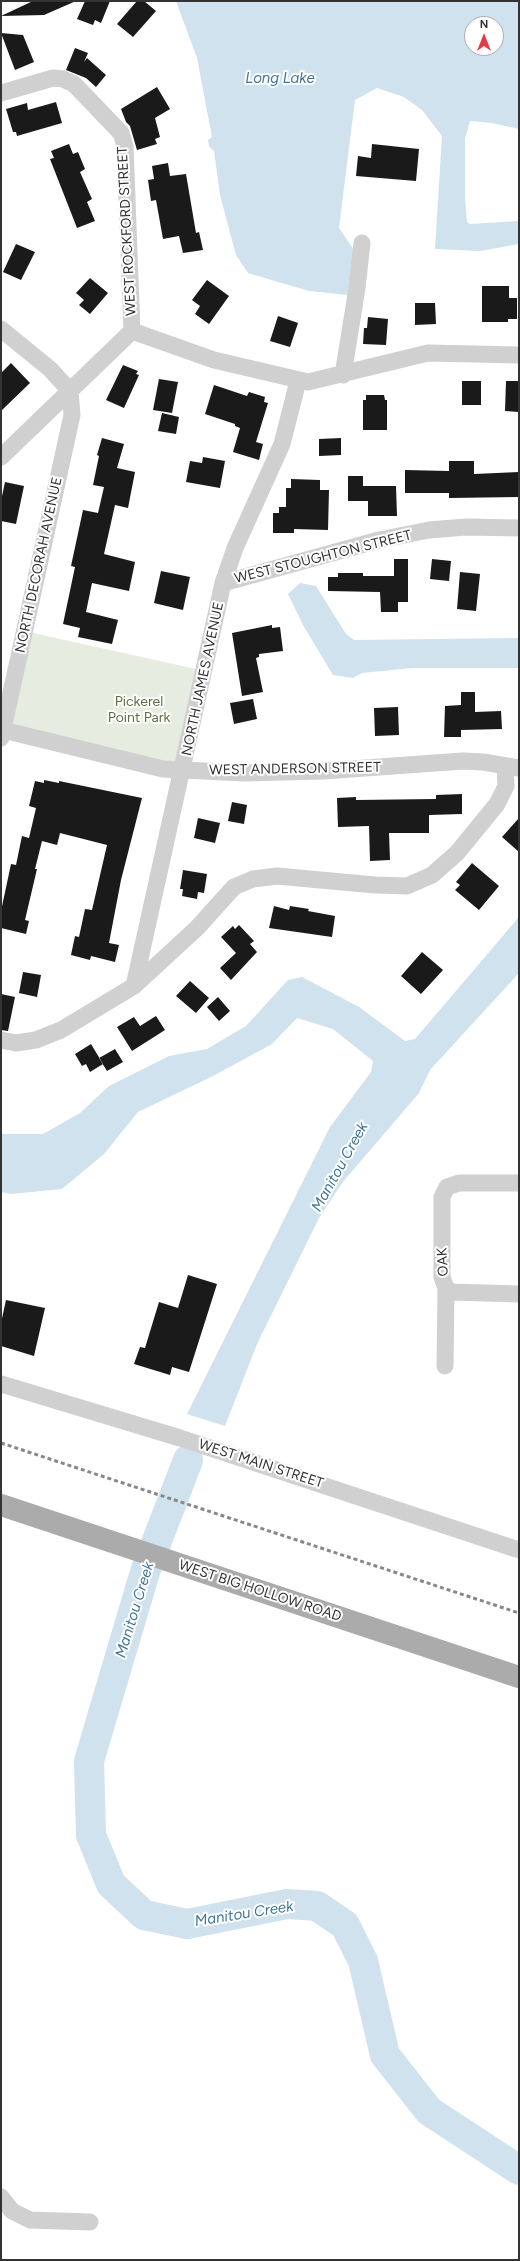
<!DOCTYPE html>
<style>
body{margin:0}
#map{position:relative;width:520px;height:2261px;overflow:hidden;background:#fff;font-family:Figtree,sans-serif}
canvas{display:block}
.frame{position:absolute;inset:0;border:2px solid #333;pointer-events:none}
.north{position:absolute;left:464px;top:16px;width:40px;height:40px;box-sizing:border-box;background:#fff;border:1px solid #adadad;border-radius:50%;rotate:0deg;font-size:11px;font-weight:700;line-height:16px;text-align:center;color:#333}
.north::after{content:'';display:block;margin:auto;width:14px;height:18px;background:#e63946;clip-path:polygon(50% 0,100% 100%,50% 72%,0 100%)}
</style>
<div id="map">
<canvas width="520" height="2261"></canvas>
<div class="frame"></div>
<div class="north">N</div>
</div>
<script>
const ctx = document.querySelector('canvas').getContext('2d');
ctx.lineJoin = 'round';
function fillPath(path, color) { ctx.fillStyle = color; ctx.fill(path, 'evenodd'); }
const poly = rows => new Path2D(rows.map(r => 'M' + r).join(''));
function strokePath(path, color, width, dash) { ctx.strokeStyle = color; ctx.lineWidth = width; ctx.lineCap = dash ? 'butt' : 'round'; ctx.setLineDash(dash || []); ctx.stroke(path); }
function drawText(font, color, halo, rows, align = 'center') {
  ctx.font = font + ' Figtree,sans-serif'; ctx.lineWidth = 4; ctx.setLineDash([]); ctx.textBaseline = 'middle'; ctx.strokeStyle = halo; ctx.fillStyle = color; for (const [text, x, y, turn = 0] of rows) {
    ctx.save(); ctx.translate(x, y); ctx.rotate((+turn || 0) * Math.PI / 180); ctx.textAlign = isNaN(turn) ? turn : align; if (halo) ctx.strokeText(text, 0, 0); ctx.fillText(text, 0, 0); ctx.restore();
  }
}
fillPath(poly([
 [24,631,205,671,183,770,3,730]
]), '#e6ecdf');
fillPath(poly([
 [176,1,519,1,519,129,492,123,470,121,465,139,465,199,467,222,470,224,519,221,519,244,480,251,435,249,442,136,422,110,404,97,377,88,355,100,339,228,356,253,348,295,309,291,248,273,236,255,220,195,214,151,209,146,208,140,212,137,197,58],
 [472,24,496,24,496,48,472,48],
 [300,583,316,586,346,634,354,640,519,638,519,668,412,668,362,673,353,678,333,675,303,625,288,594],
 [519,917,519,973,430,1070,419,1093,342,1183,319,1218,257,1344,225,1426,187,1414,330,1127,371,1072,373,1061,333,1029,297,1018,272,1044,213,1076,138,1112,104,1154,62,1189,11,1194,1,1192,1,1134,43,1134,80,1113,109,1086,169,1056,207,1049,246,1026,288,980,302,977,359,1007,405,1041,415,1039]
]), '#cfe2ee');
strokePath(poly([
 [188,1460,145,1572,89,1761,91,1835,111,1884,144,1915,187,1924,287,1904,317,1906,345,1925,363,1961,385,2055,429,2111,519,2170]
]), '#cfe2ee', 30);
fillPath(poly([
 [33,1,76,1,44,15,1,16],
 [85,1,110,1,101,23,95,20,93,25,77,19],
 [137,1,144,1,156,11,133,37,117,24],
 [1,33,23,35,34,62,15,70],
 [75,48,88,53,84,62,87,58,106,75,96,87,86,78,66,70],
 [157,87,170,109,155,118,160,137,155,139,157,144,137,150,130,126,126,122,121,109],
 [56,102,62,123,17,136,16,132,13,132,6,109,27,103,28,110],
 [69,144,73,154,78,152,85,169,80,172,92,199,87,202,95,221,77,228,50,159,54,158,51,151],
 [372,144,419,149,416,181,356,176,358,156,371,158],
 [168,163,170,176,186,174,196,233,199,232,203,250,183,253,179,236,163,239,156,200,151,201,148,180,154,179,152,166],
 [16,244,35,252,21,280,3,272],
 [90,278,108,293,90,314,79,305,84,300,76,293],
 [207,280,229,296,209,324,195,314,200,306,192,300],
 [482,286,509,286,509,298,517,298,517,319,508,319,508,322,482,322],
 [415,303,435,303,436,324,415,325],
 [278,316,298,323,290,347,270,341],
 [368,317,388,319,386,345,363,344,364,328,367,328],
 [11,363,30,383,1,411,1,373],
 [123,365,138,371,136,374,139,375,124,408,106,400],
 [159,379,178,382,172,413,153,410],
 [462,381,481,381,481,405,462,405],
 [506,381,519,381,519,412,505,411],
 [214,385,247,396,249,392,265,397,264,402,268,403,256,442,263,444,259,460,233,452,240,428,235,426,235,424,205,414],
 [366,395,384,395,385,400,387,400,387,430,363,430,363,400,366,400],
 [162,413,179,417,176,434,158,431],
 [102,438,124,444,117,468,135,472,128,508,115,505,104,554,135,562,129,591,92,583,86,612,118,620,112,644,78,637,80,628,63,624,75,567,71,566,83,510,98,513,104,487,93,485,99,456,97,455],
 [341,438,341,455,319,456,319,439],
 [203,457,225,461,220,488,186,482,190,461,202,463],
 [449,461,474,461,474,474,519,472,519,497,449,498,449,493,405,493,405,470,449,471],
 [348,476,363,476,363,486,396,486,397,516,368,516,368,501,348,501],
 [291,479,320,480,320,490,329,490,328,530,294,529,294,533,273,533,273,513,279,513,279,507,286,507,286,488,291,488],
 [5,482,24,486,16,524,1,521,1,501],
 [394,559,408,559,408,602,398,602,398,612,381,612,380,592,328,591,328,577,338,577,338,573,363,573,363,576,394,576],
 [432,559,451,561,449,581,430,579],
 [161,571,190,577,183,610,154,603],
 [460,572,480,574,476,611,457,609],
 [272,625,272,628,280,627,283,651,259,654,259,657,256,658,263,692,242,696,232,633],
 [461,692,475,692,475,712,501,711,502,729,461,730,461,737,444,737,445,706,461,705],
 [253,699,257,719,234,724,230,703],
 [398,707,399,735,375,736,374,708],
 [44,780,59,783,59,781,142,798,121,880,109,943,119,945,115,962,91,956,90,960,71,955,75,936,79,937,85,909,92,910,107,845,60,833,57,845,42,841,35,869,37,869,25,920,29,921,26,934,1,928,1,911,11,864,16,865,22,836,29,838,36,808,29,806,35,781,44,783],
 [462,794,462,814,429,815,429,833,389,833,390,860,370,861,369,826,338,827,337,798,356,797,356,800,436,799,436,795],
 [232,802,247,805,244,824,228,821],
 [198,818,220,823,215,843,194,838],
 [519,818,519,852,502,837],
 [472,863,499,886,479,910,455,890,460,885,456,882],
 [183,870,207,874,204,893,198,892,197,899,182,896,183,889,180,889],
 [274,906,289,910,290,906,309,909,308,911,335,916,332,937,269,928],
 [239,925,254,941,250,944,257,952,231,980,220,968,236,953,221,937,233,926,235,929],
 [422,952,443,970,421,994,401,976],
 [23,972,41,975,37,997,19,993],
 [190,981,209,998,196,1013,176,996],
 [1,994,15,997,8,1031,1,1030],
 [218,997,230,1011,219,1021,207,1007],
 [156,1016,165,1030,132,1051,117,1027,134,1017,140,1026],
 [91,1044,103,1064,90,1072,86,1064,82,1066,75,1054],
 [115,1049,123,1062,107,1071,99,1058],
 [188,1275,217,1284,189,1372,172,1367,170,1375,134,1364,140,1347,145,1348,159,1302,178,1308],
 [6,1300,45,1308,34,1356,1,1346,1,1323]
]), '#1a1a1a');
strokePath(poly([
 [1,93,53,78,63,79,74,84,121,133,125,146,132,331],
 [1,329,50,369,70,391,72,415,1,738],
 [132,331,214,360,308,382,428,353,519,355],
 [343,375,357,288,362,243],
 [1,457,132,331],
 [223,583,379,540,429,530,466,527,519,528],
 [3,730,163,769,244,773,323,771,463,761,483,762,519,768],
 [134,986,223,583,235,548,282,444,298,381],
 [1,1040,16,1043,36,1040,61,1030,134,986,197,928,234,887,253,879,277,876,375,885,407,886,432,875,457,853,497,804,506,786,505,766],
 [519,1183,459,1183,447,1187,442,1197,442,1277,446,1288,451,1292,519,1294],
 [445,1366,446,1288],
 [1,1384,180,1438,519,1550],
 [1,2197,12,2211,30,2220,90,2222]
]), '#d0d0d0', 17);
strokePath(poly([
 [1,1505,519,1677]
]), '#ababab', 22);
strokePath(poly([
 [1,1443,519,1613]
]), '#888', 3, [4, 3]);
drawText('14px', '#333', '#fff', [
 ["WEST ROCKFORD STREET",127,231,-93],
 ["WEST STOUGHTON STREET",323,557,-14],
 ["NORTH DECORAH AVENUE",39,565,-78],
 ["NORTH JAMES AVENUE",203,679,-78],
 ["WEST ANDERSON STREET",295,769,-1],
 ["OAK",443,1262,-93],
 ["WEST MAIN STREET",261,1464,18],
 ["WEST BIG HOLLOW ROAD",260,1591,18]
]);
drawText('14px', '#56703f', '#fff', [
 ["Pickerel",139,702],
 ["Point Park",139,718]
]);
drawText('italic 15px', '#3f7597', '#fff', [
 ["Long Lake",280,79],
 ["Manitou Creek",340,1167,-61],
 ["Manitou Creek",135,1610,-73],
 ["Manitou Creek",244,1914,-9]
]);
</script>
